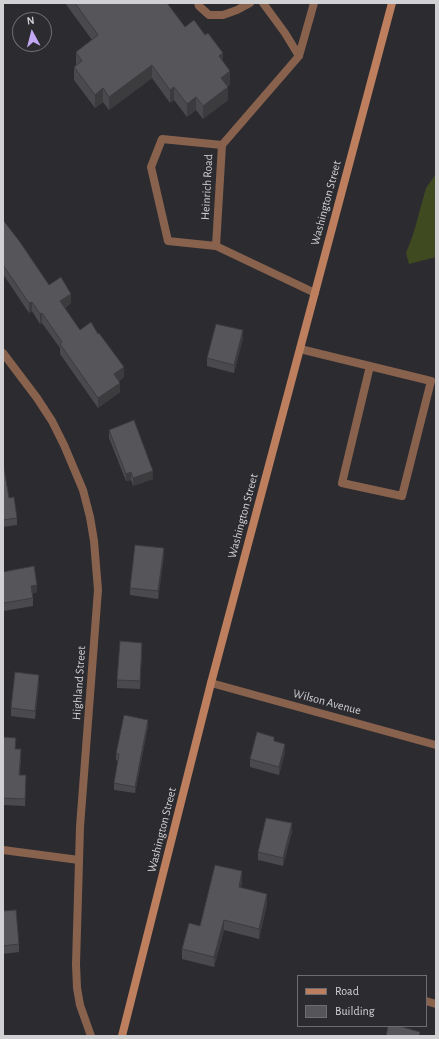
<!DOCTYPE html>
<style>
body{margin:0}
#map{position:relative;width:439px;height:1039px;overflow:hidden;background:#2c2c30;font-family:"Alegreya Sans",sans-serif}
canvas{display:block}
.frame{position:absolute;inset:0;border:4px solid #d1d1d4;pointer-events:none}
.legend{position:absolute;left:297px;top:975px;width:130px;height:52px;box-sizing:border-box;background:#2c2c30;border:1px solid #6e6e72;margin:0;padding:5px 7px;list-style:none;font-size:12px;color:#d1d1d4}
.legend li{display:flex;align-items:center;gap:8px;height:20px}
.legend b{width:20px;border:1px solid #6e6e72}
.north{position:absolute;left:12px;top:12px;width:40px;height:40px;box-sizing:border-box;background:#2c2c30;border:1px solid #6e6e72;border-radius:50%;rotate:353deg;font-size:11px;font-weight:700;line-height:16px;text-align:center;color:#d1d1d4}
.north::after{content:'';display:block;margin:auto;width:14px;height:18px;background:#c2a7f2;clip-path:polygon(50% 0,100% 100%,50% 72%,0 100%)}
</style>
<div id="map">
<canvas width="439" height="1039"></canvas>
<div class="frame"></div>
<ul class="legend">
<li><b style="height:5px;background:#bd7f5e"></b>Road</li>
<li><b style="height:11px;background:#56555a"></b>Building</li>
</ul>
<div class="north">N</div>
</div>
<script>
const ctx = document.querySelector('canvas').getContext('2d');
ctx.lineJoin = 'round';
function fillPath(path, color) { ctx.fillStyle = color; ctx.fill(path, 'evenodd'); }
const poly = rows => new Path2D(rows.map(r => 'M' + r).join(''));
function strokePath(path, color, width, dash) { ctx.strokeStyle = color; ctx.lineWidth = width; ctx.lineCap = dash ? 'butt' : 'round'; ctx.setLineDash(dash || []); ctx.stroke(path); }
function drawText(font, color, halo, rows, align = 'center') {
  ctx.font = font + ' "Alegreya Sans",sans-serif'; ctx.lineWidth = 3.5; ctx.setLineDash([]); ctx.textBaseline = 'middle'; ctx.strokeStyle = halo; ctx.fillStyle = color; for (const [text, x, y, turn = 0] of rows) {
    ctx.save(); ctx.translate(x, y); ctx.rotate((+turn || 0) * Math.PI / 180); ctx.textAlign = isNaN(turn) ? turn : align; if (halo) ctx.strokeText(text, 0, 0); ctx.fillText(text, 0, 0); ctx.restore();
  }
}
fillPath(poly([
 [436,174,436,257,409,264,406,253,413,235,426,188]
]), '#404a21');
strokePath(poly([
 [198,3,199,6,209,15,223,15,237,10,250,3],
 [263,3,285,33,299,56],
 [314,3,299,56,222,145,216,246,315,293],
 [216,246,168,241,151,167,162,139,222,145],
 [300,349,431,381,402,496,342,483,370,366],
 [3,850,79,860]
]), '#89624e', 8);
strokePath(poly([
 [3,353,37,398,52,421,64,445,83,490,90,517,94,541,98,590,80,827,76,964,77,988,80,1005,91,1036],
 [211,683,436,745],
 [426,1001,436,1004]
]), '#89624e', 8);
strokePath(poly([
 [122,1036,211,683,392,3]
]), '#bd7f5e', 8);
fillPath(poly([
 [65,3,167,3,185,27,223,61,230,84,227,87,228,100,203,119,196,110,187,117,174,100,170,103,152,78,109,110,103,102,95,108,74,80,74,67,76,66,76,52,92,40],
 [3,220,49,285,71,303,65,308,80,330,124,377,119,381,120,392,98,408,60,354,60,348,42,323,40,324,32,311,29,313,3,274],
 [243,338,234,373,207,366,207,358],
 [109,430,153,479,133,486,131,480,126,481,109,438],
 [3,463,9,498,17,518,17,525,3,527],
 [164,556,158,599,130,595,130,588],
 [3,572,37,592,32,594,33,598,33,606,4,611,3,607],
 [142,650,140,689,117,688,117,680],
 [39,683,35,719,11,716,11,708],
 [148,726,135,793,114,790,114,783,118,761,116,760,116,754],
 [3,737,16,749,21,756,20,775,26,782,25,806,3,805],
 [285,752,279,775,250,767,250,759],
 [292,831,283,866,258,860,258,852],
 [242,881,241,888,267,904,259,939,224,930,214,967,182,959,182,949,200,926],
 [3,911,19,944,19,952,3,954]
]), '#4a494d');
fillPath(poly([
 [223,53,223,66,219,56],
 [152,65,152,78,109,110,109,97],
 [230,71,230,84,221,91,221,78],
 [174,87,174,100,170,103,170,90],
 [228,87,228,100,203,119,203,106],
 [103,88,103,102,95,108,95,95],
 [196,97,196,110,187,117,187,104],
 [71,294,71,303,60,311,60,301],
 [32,302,32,311,29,313,29,303],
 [42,313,42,323,40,324,40,314],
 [243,330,243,338,234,373,234,365],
 [124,367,124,377,114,384,114,374],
 [120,383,120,392,98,408,98,398],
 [153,471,153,479,133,486,133,478],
 [131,472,131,480,126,481,126,474],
 [164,548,164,556,158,599,158,591],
 [37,585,37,592,31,594,31,586],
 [142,643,142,650,140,689,140,681],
 [39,675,39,683,35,719,35,711],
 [148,720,148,726,135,793,135,787],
 [285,744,285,752,279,775,279,767],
 [292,823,292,831,283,866,283,858],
 [242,871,242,881,239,897,239,887],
 [267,894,267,904,259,939,259,929],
 [224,920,224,930,214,967,214,957]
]), '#3c3c3f');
const building = poly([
 [75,3,167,3,185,27,194,20,205,35,208,33,223,53,219,56,230,71,221,78,228,87,203,106,196,97,187,104,174,87,170,90,152,65,109,97,103,88,95,95,74,67,82,61,76,52,98,35,75,3],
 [3,220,20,242,49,285,61,277,71,294,60,301,80,330,91,322,98,334,99,333,124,367,114,374,120,383,98,398,60,344,62,342,42,313,40,314,32,302,29,303,3,265,3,220],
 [216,324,243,330,234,365,207,358,216,324],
 [134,420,153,471,133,478,131,472,126,474,109,430,134,420],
 [3,463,9,498,14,497,17,518,3,520,3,463],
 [135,545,164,548,158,591,130,588,135,545],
 [34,566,37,585,31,586,33,598,4,603,3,600,3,572,34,566],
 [120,641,142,643,140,681,117,680,120,641],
 [15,672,39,675,35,711,11,708,15,672],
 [124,715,148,720,135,787,114,783,119,754,116,754,124,715],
 [257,732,274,737,274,741,285,744,279,767,250,759,257,732],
 [3,737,16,738,15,749,21,749,19,775,26,775,25,799,3,798,3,737],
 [266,818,292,823,283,858,258,852,266,818],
 [215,865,242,871,239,887,267,894,259,929,224,920,214,957,182,949,189,923,200,926,215,865],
 [16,910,19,944,3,946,3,911,16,910],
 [388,1026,399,1026,420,1032,419,1036,386,1036,388,1026]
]);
fillPath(building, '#56555a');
strokePath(building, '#3c3c3f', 1);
drawText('12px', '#d1d1d4', '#2c2c30', [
 ["Heinrich Road",207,187,-87],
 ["Washington Street",326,203,-75],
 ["Washington Street",243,516,-75],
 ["Highland Street",79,683,-86],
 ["Wilson Avenue",327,702,15],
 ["Washington Street",162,830,-76]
]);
</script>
